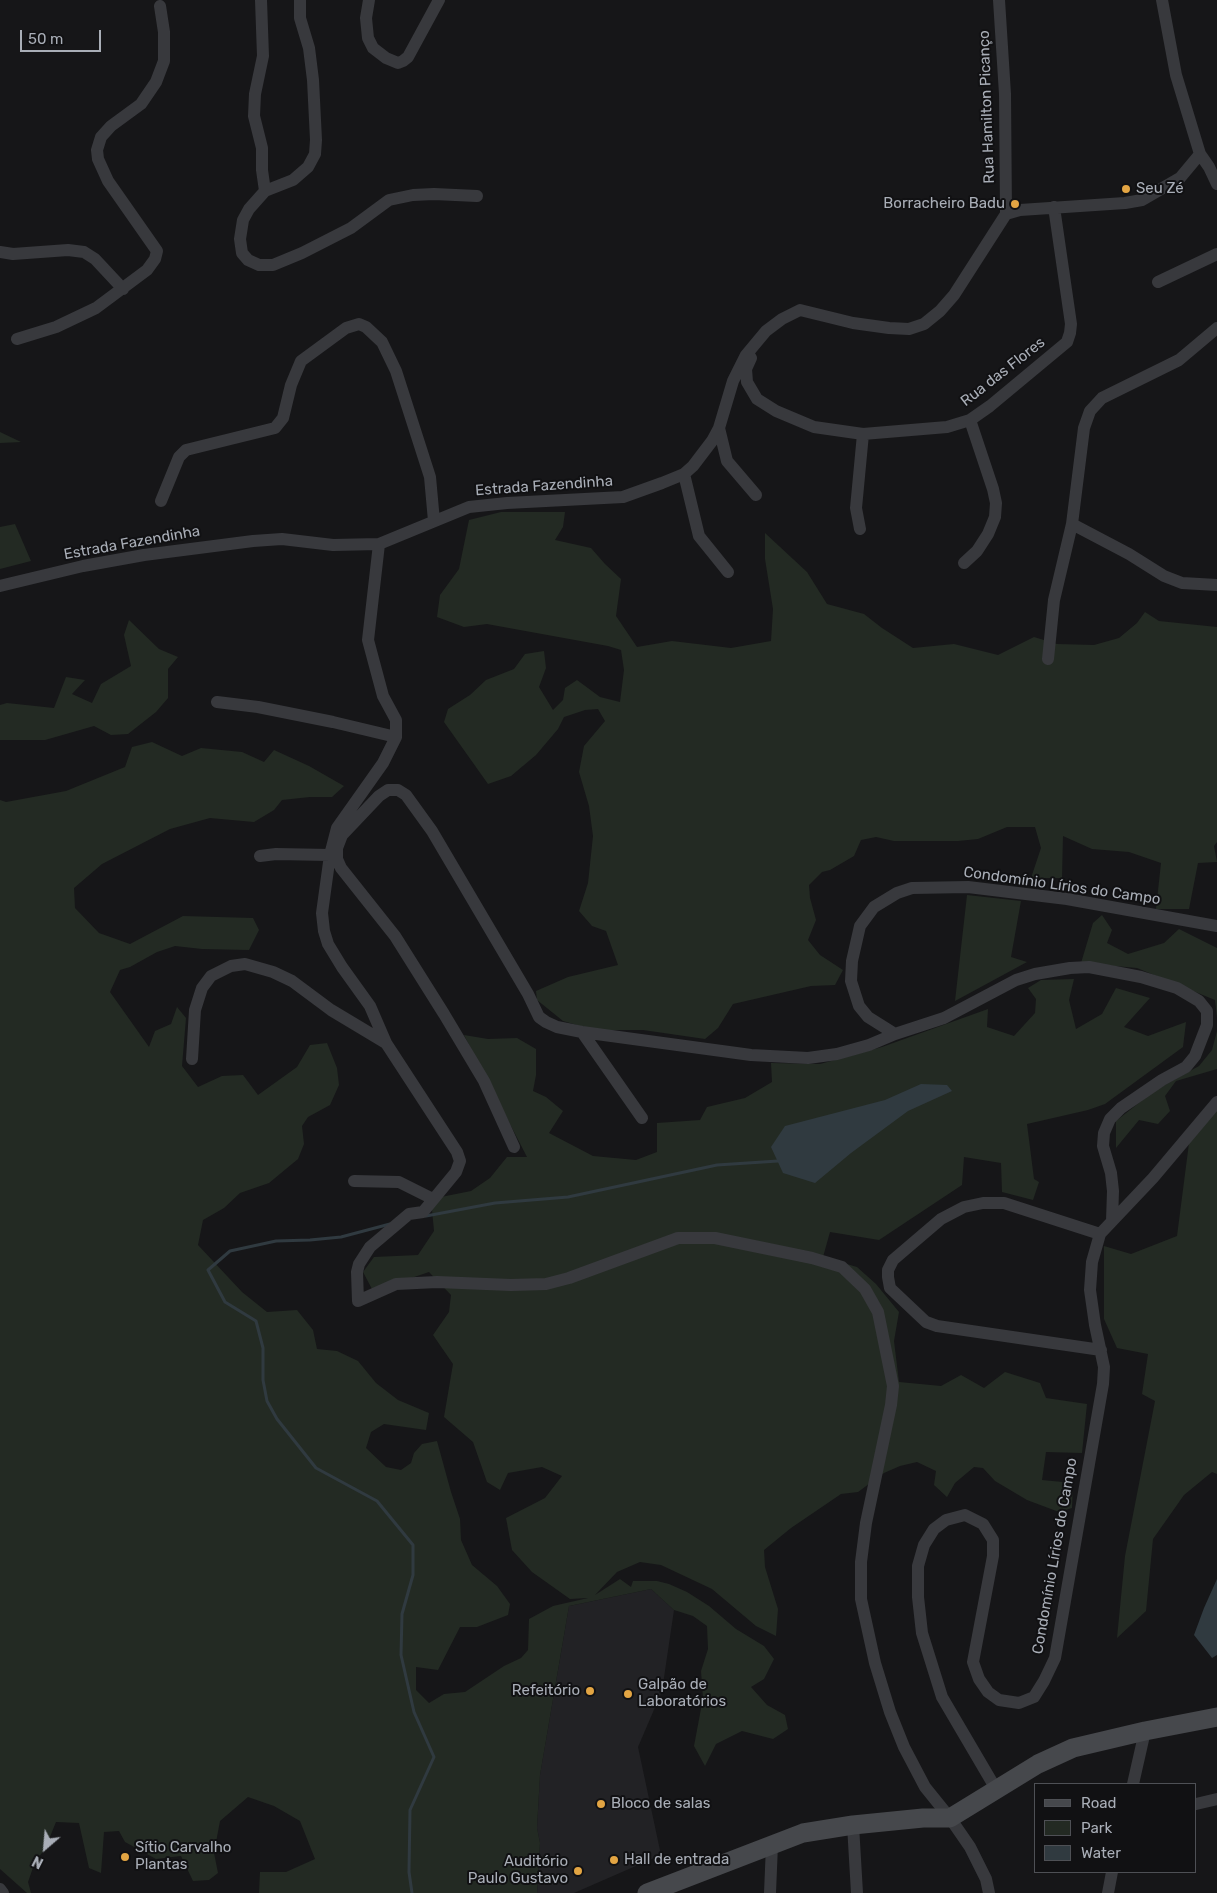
<!DOCTYPE html>
<meta charset="utf-8">
<style>
body{margin:0}
#map{position:relative;width:1217px;height:1893px;overflow:hidden;background:#161618;font-family:Rubik,sans-serif}
canvas{display:block}
.legend{position:absolute;left:1034px;top:1783px;width:162px;height:90px;box-sizing:border-box;background:#111113;border:1px solid #4e5055;margin:0;padding:6px 9px;list-style:none;font-size:15px;color:#a9aeb7}
.legend li{display:flex;align-items:center;gap:10px;height:25px}
.legend b{width:25px;border:1px solid #4e5055}
.north{position:absolute;left:20px;top:1823px;width:50px;height:50px;-webkit-text-stroke:4px #111113;paint-order:stroke;rotate:207deg;font-size:14px;font-weight:700;line-height:20px;text-align:center;color:#a9aeb7}
.north::after{content:'';display:block;margin:auto;width:18px;height:22px;background:#a9aeb7;clip-path:polygon(50% 0,100% 100%,50% 72%,0 100%)}
.scale{position:absolute;left:20px;top:30px;width:81px;height:22px;box-sizing:border-box;border:2px solid #a9aeb7;border-top:0;padding-left:6px;font-size:15px;line-height:18px;white-space:nowrap;color:#a9aeb7;-webkit-text-stroke:4px #111113;paint-order:stroke}
</style>
<div id="map">
<canvas width="1217" height="1893"></canvas>
<ul class="legend">
<li><b style="height:6px;background:#46484c"></b>Road</li>
<li><b style="height:14px;background:#232a23"></b>Park</li>
<li><b style="height:14px;background:#303a40"></b>Water</li>
</ul>
<div class="north">N</div>
<div class="scale">50 m</div>
</div>
<script>
const ctx = document.querySelector('canvas').getContext('2d');
ctx.lineJoin = 'round';
function fillPath(path, color) { ctx.fillStyle = color; ctx.fill(path, 'evenodd'); }
const poly = rows => new Path2D(rows.map(r => 'M' + r).join(''));
function strokePath(path, color, width, dash) { ctx.strokeStyle = color; ctx.lineWidth = width; ctx.lineCap = dash ? 'butt' : 'round'; ctx.setLineDash(dash || []); ctx.stroke(path); }
function drawText(font, color, halo, rows, align = 'center') {
  ctx.font = font + ' Rubik,sans-serif'; ctx.lineWidth = 4; ctx.setLineDash([]); ctx.textBaseline = 'middle'; ctx.strokeStyle = halo; ctx.fillStyle = color; for (const [text, x, y, turn = 0] of rows) {
    ctx.save(); ctx.translate(x, y); ctx.rotate((+turn || 0) * Math.PI / 180); ctx.textAlign = isNaN(turn) ? turn : align; if (halo) ctx.strokeText(text, 0, 0); ctx.fillText(text, 0, 0); ctx.restore();
  }
}
fillPath(poly([
 [651,1589,674,1610,662,1691,638,1747,661,1855,574,1893,537,1893,540,1843,537,1828,540,1775,569,1606]
]), '#222225');
fillPath(poly([
 [0,432,21,442,0,443],
 [501,512,565,512,563,527,555,540,591,548,605,564,621,579,616,616,637,647,672,641,731,648,771,641,773,609,765,559,765,533,807,572,827,604,864,614,882,628,913,648,954,644,998,655,1034,637,1057,644,1094,645,1119,638,1137,623,1145,612,1159,621,1217,627,1217,842,1214,846,1217,862,1198,863,1189,909,1156,909,1161,863,1129,852,1092,849,1063,836,1062,878,1031,878,1041,848,1035,827,1007,827,978,839,958,841,894,841,876,837,861,840,854,856,830,870,822,872,809,885,810,898,816,920,808,940,820,955,843,970,835,985,811,986,733,1004,718,1028,705,1039,643,1030,594,1030,563,1021,537,1000,536,991,568,977,618,965,606,931,592,926,579,911,588,883,593,836,589,806,579,772,584,746,605,721,598,709,585,710,564,717,558,729,536,755,511,776,488,784,444,722,448,709,470,695,486,680,514,669,525,654,544,651,546,668,539,687,553,710,563,700,565,688,577,680,600,697,620,702,624,670,621,650,608,646,487,624,464,627,437,617,440,595,459,569,469,520],
 [15,524,31,561,0,569,0,527],
 [129,620,159,649,178,657,168,669,168,698,156,712,128,734,111,735,94,726,45,740,0,740,0,705,7,703,54,708,66,677,85,680,72,694,92,703,101,684,131,666,124,635],
 [152,742,182,756,201,748,242,752,264,762,274,750,309,766,344,786,332,797,310,797,282,800,274,810,254,822,210,818,170,829,102,864,74,888,75,908,99,933,130,944,183,916,253,918,259,930,249,950,202,949,175,946,157,952,130,967,120,970,110,992,149,1047,155,1031,171,1024,177,1007,186,1018,182,1066,198,1087,222,1076,243,1075,258,1095,297,1067,310,1045,327,1043,337,1068,339,1085,330,1105,308,1117,302,1126,304,1144,298,1159,269,1183,240,1193,224,1208,203,1220,198,1245,242,1292,267,1312,297,1310,313,1330,317,1349,337,1351,358,1361,376,1383,398,1400,429,1413,426,1430,384,1424,371,1432,366,1448,386,1467,401,1470,411,1463,414,1453,422,1444,437,1441,451,1492,460,1519,461,1540,472,1565,497,1586,510,1604,508,1615,477,1627,460,1627,438,1670,416,1667,416,1690,429,1703,444,1694,465,1692,504,1666,521,1658,528,1650,529,1619,553,1606,588,1598,570,1599,532,1572,512,1550,506,1518,545,1498,562,1476,542,1467,508,1473,500,1490,487,1482,473,1442,444,1417,453,1364,433,1335,449,1312,451,1295,429,1272,373,1291,363,1272,374,1257,418,1255,434,1231,431,1199,471,1191,490,1178,507,1157,527,1157,464,1035,488,1039,517,1038,536,1049,536,1075,533,1091,546,1097,563,1111,549,1133,593,1156,636,1160,657,1152,657,1123,700,1120,707,1107,745,1098,772,1082,771,1063,820,1064,882,1047,988,1009,987,1027,1014,1036,1035,1013,1036,999,1028,988,1041,980,1074,979,1069,1000,1076,1029,1102,1014,1116,988,1150,998,1124,1027,1148,1036,1186,1022,1183,1047,1105,1104,1088,1110,1027,1124,1034,1179,1039,1182,1033,1200,1002,1192,1001,1163,964,1157,962,1185,879,1240,830,1232,823,1257,857,1267,876,1284,899,1312,894,1341,899,1382,941,1386,961,1375,984,1388,1005,1372,1040,1383,1046,1398,1087,1404,1082,1453,1046,1452,1042,1480,1073,1483,1072,1508,1059,1512,1027,1500,995,1481,983,1468,974,1467,955,1483,947,1497,934,1485,936,1471,917,1462,900,1466,884,1473,858,1492,841,1494,791,1528,764,1550,765,1567,778,1609,776,1636,756,1626,712,1589,661,1565,640,1562,617,1572,595,1595,620,1579,631,1587,633,1581,657,1581,669,1584,687,1592,709,1606,736,1629,764,1646,774,1659,764,1679,751,1687,767,1705,785,1715,788,1729,773,1739,742,1731,716,1744,705,1766,694,1746,703,1698,701,1671,708,1649,707,1626,693,1616,674,1610,651,1589,569,1606,540,1775,537,1828,540,1843,537,1893,259,1893,260,1872,286,1872,315,1859,300,1821,274,1806,248,1797,220,1821,214,1853,218,1873,209,1880,193,1881,181,1856,156,1859,125,1842,119,1831,104,1832,101,1873,89,1868,79,1823,56,1822,45,1849,35,1862,28,1882,31,1893,27,1893,0,1869,0,800,6,802,66,791,125,767,132,747],
 [967,895,1021,901,1011,957,1027,962,955,1001],
 [1102,915,1112,930,1107,943,1128,954,1164,943,1179,929,1217,948,1217,1018,1215,1000,1137,968,1081,963,1093,923],
 [1217,1031,1217,1069,1176,1081,1165,1096,1170,1111,1158,1124,1139,1120,1116,1148,1116,1121,1154,1091,1199,1066,1212,1050],
 [1217,1107,1217,1474,1212,1472,1184,1495,1153,1539,1146,1611,1117,1638,1125,1556,1155,1401,1142,1394,1148,1354,1117,1348,1104,1319,1104,1246,1131,1254,1177,1236,1189,1143]
]), '#232a23');
fillPath(poly([
 [921,1084,947,1085,952,1091,908,1111,851,1153,815,1183,783,1173,771,1147,785,1126,885,1100],
 [1217,1579,1217,1655,1212,1658,1194,1635,1204,1608]
]), '#303a40');
strokePath(poly([
 [426,1216,495,1203,568,1197,717,1165,778,1161],
 [390,1224,341,1237,310,1240,276,1241,230,1251,208,1270,225,1302,256,1321,263,1348,263,1380,267,1401,277,1419,316,1468,377,1501,413,1545,413,1575,402,1614,401,1655,414,1712,434,1757,410,1810,409,1872,412,1893]
]), '#303a40', 3);
strokePath(poly([
 [261,0,263,56,255,94,254,116,262,148,262,170,265,191],
 [300,0,300,18,309,48,313,80,316,140,315,154,308,167,293,180,265,191,249,209,243,220,240,239,242,253,248,260,259,265,273,265,302,253,351,228,389,200,413,195,434,194,477,196],
 [369,0,366,18,368,38,373,48,386,58,398,63,403,61,408,57,439,0],
 [999,0,1005,94,1006,214],
 [1162,0,1176,75,1200,154,1209,167,1217,184],
 [0,252,13,254,68,250,84,252,95,259,123,289],
 [1158,282,1217,254],
 [1217,328,1179,360,1102,398,1090,411,1084,428,1072,524,1129,554,1164,576,1182,583,1217,585],
 [17,339,56,327,96,308,147,270,155,259,157,251,108,181,98,159,97,150,101,137,111,126,141,104,156,82,164,61,164,32,160,6],
 [751,358,746,369,747,382,757,399,776,411,814,427,863,434,947,427,970,420,990,406,1067,342,1070,333,1071,324,1054,207],
 [719,428,727,461,756,495],
 [684,474,699,536,728,572],
 [161,501,179,457,186,450,275,428,283,418,291,385,301,361,346,328,359,324,366,327,382,342,396,371,430,477,434,521],
 [860,529,856,508,863,434],
 [379,544,368,640,383,696,396,720,396,737,383,763,337,828,330,855,322,913,324,931,328,944,342,967,370,1006,386,1043,457,1152,460,1161,456,1172,423,1212,409,1214,370,1247,359,1264,357,1272,358,1301,396,1284,437,1282,511,1285,546,1284,569,1278,678,1238,715,1238,812,1258,842,1267,865,1289,878,1312,893,1386,891,1405,866,1523,861,1562,861,1599,875,1663,890,1712,904,1747,925,1787,950,1818,970,1847,986,1879,989,1893],
 [964,563,977,551,988,534,995,517,996,503,993,489,970,420],
 [0,586,83,566,144,555,253,541,282,539,333,545,379,544,469,507,507,503,623,497,662,483,684,474,693,466,712,441,719,428,733,381,746,355,766,331,782,319,800,310,853,323,889,328,909,329,924,324,940,311,954,295,1006,214,1020,210,1125,203,1142,200,1180,178,1200,154],
 [1048,659,1054,600,1072,524],
 [217,702,258,707,333,722,396,737],
 [260,856,276,854,330,855],
 [582,1032,642,1118],
 [895,1034,868,1017,859,1006,851,981,852,961,860,926,874,907,897,893,912,888,968,887,1067,899,1217,926],
 [192,1059,195,1010,202,988,211,976,231,966,245,964,273,972,292,981,331,1010,386,1043],
 [514,1147,484,1081,444,1014,395,936,341,868,337,859,337,848,342,835,379,796,388,790,398,790,406,795,432,831,528,994,539,1017,546,1022,557,1027,582,1032,751,1055,808,1058,837,1054,869,1045,895,1034,944,1018,1016,980,1035,974,1070,968,1089,967,1141,977,1177,988,1199,1001,1207,1011,1207,1025,1195,1056,1186,1067,1162,1080,1121,1108,1110,1119,1104,1133,1103,1146,1111,1173,1113,1191,1112,1221],
 [354,1181,399,1182,433,1199],
 [1100,1234,1004,1203,983,1203,964,1207,941,1219,893,1260,888,1270,888,1277,890,1288,926,1322,937,1326,1101,1350],
 [1133,1784,1145,1731],
 [996,1789,942,1697,922,1633,918,1597,918,1566,924,1545,934,1529,946,1520,965,1515,983,1524,993,1540,993,1556,973,1662,979,1679,988,1692,999,1700,1019,1703,1034,1697,1044,1681,1055,1658,1103,1384,1104,1367,1095,1325,1090,1290,1092,1262,1100,1234,1153,1178,1217,1102],
 [1196,1804,1217,1799],
 [853,1825,857,1893],
 [0,1889,3,1893],
 [770,1893,772,1845],
 [1108,1893,1112,1872]
]), '#38393d', 12);
strokePath(poly([
 [647,1893,803,1833,853,1825,923,1818,950,1818,1038,1764,1073,1748,1145,1731,1217,1717]
]), '#46484c', 19);
for (const [x, y, r, color] of [
 [1126,189,5,"#e3a543"],
 [1015,204,5,"#e3a543"],
 [590,1691,5,"#e3a543"],
 [628,1694,5,"#e3a543"],
 [601,1804,5,"#e3a543"],
 [125,1857,5,"#e3a543"],
 [614,1860,5,"#e3a543"],
 [578,1871,5,"#e3a543"]
]) { const dot = new Path2D(); dot.arc(x, y, r, 0, 2 * Math.PI); ctx.fillStyle = color; ctx.fill(dot); strokePath(dot, '#111113', 2); }
drawText('15px', '#a9aeb7', '#111113', [
 ["Rua Hamilton Picanço",987,107,-92],
 ["Rua das Flores",1003,372,-38],
 ["Estrada Fazendinha",544,486,-4],
 ["Estrada Fazendinha",132,543,-10],
 ["Condomínio Lírios do Campo",1062,886,8],
 ["Condomínio Lírios do Campo",1055,1556,-80]
]);
drawText('15px', '#a9aeb7', '#111113', [
 ["Seu Zé",1136,189],
 ["Borracheiro Badu",1005,204,"right"],
 ["Galpão de",638,1685],
 ["Laboratórios",638,1702],
 ["Refeitório",580,1691,"right"],
 ["Bloco de salas",611,1804],
 ["Sítio Carvalho",135,1848],
 ["Plantas",135,1865],
 ["Hall de entrada",624,1860],
 ["Auditório",568,1862,"right"],
 ["Paulo Gustavo",568,1879,"right"]
], 'left');
</script>
